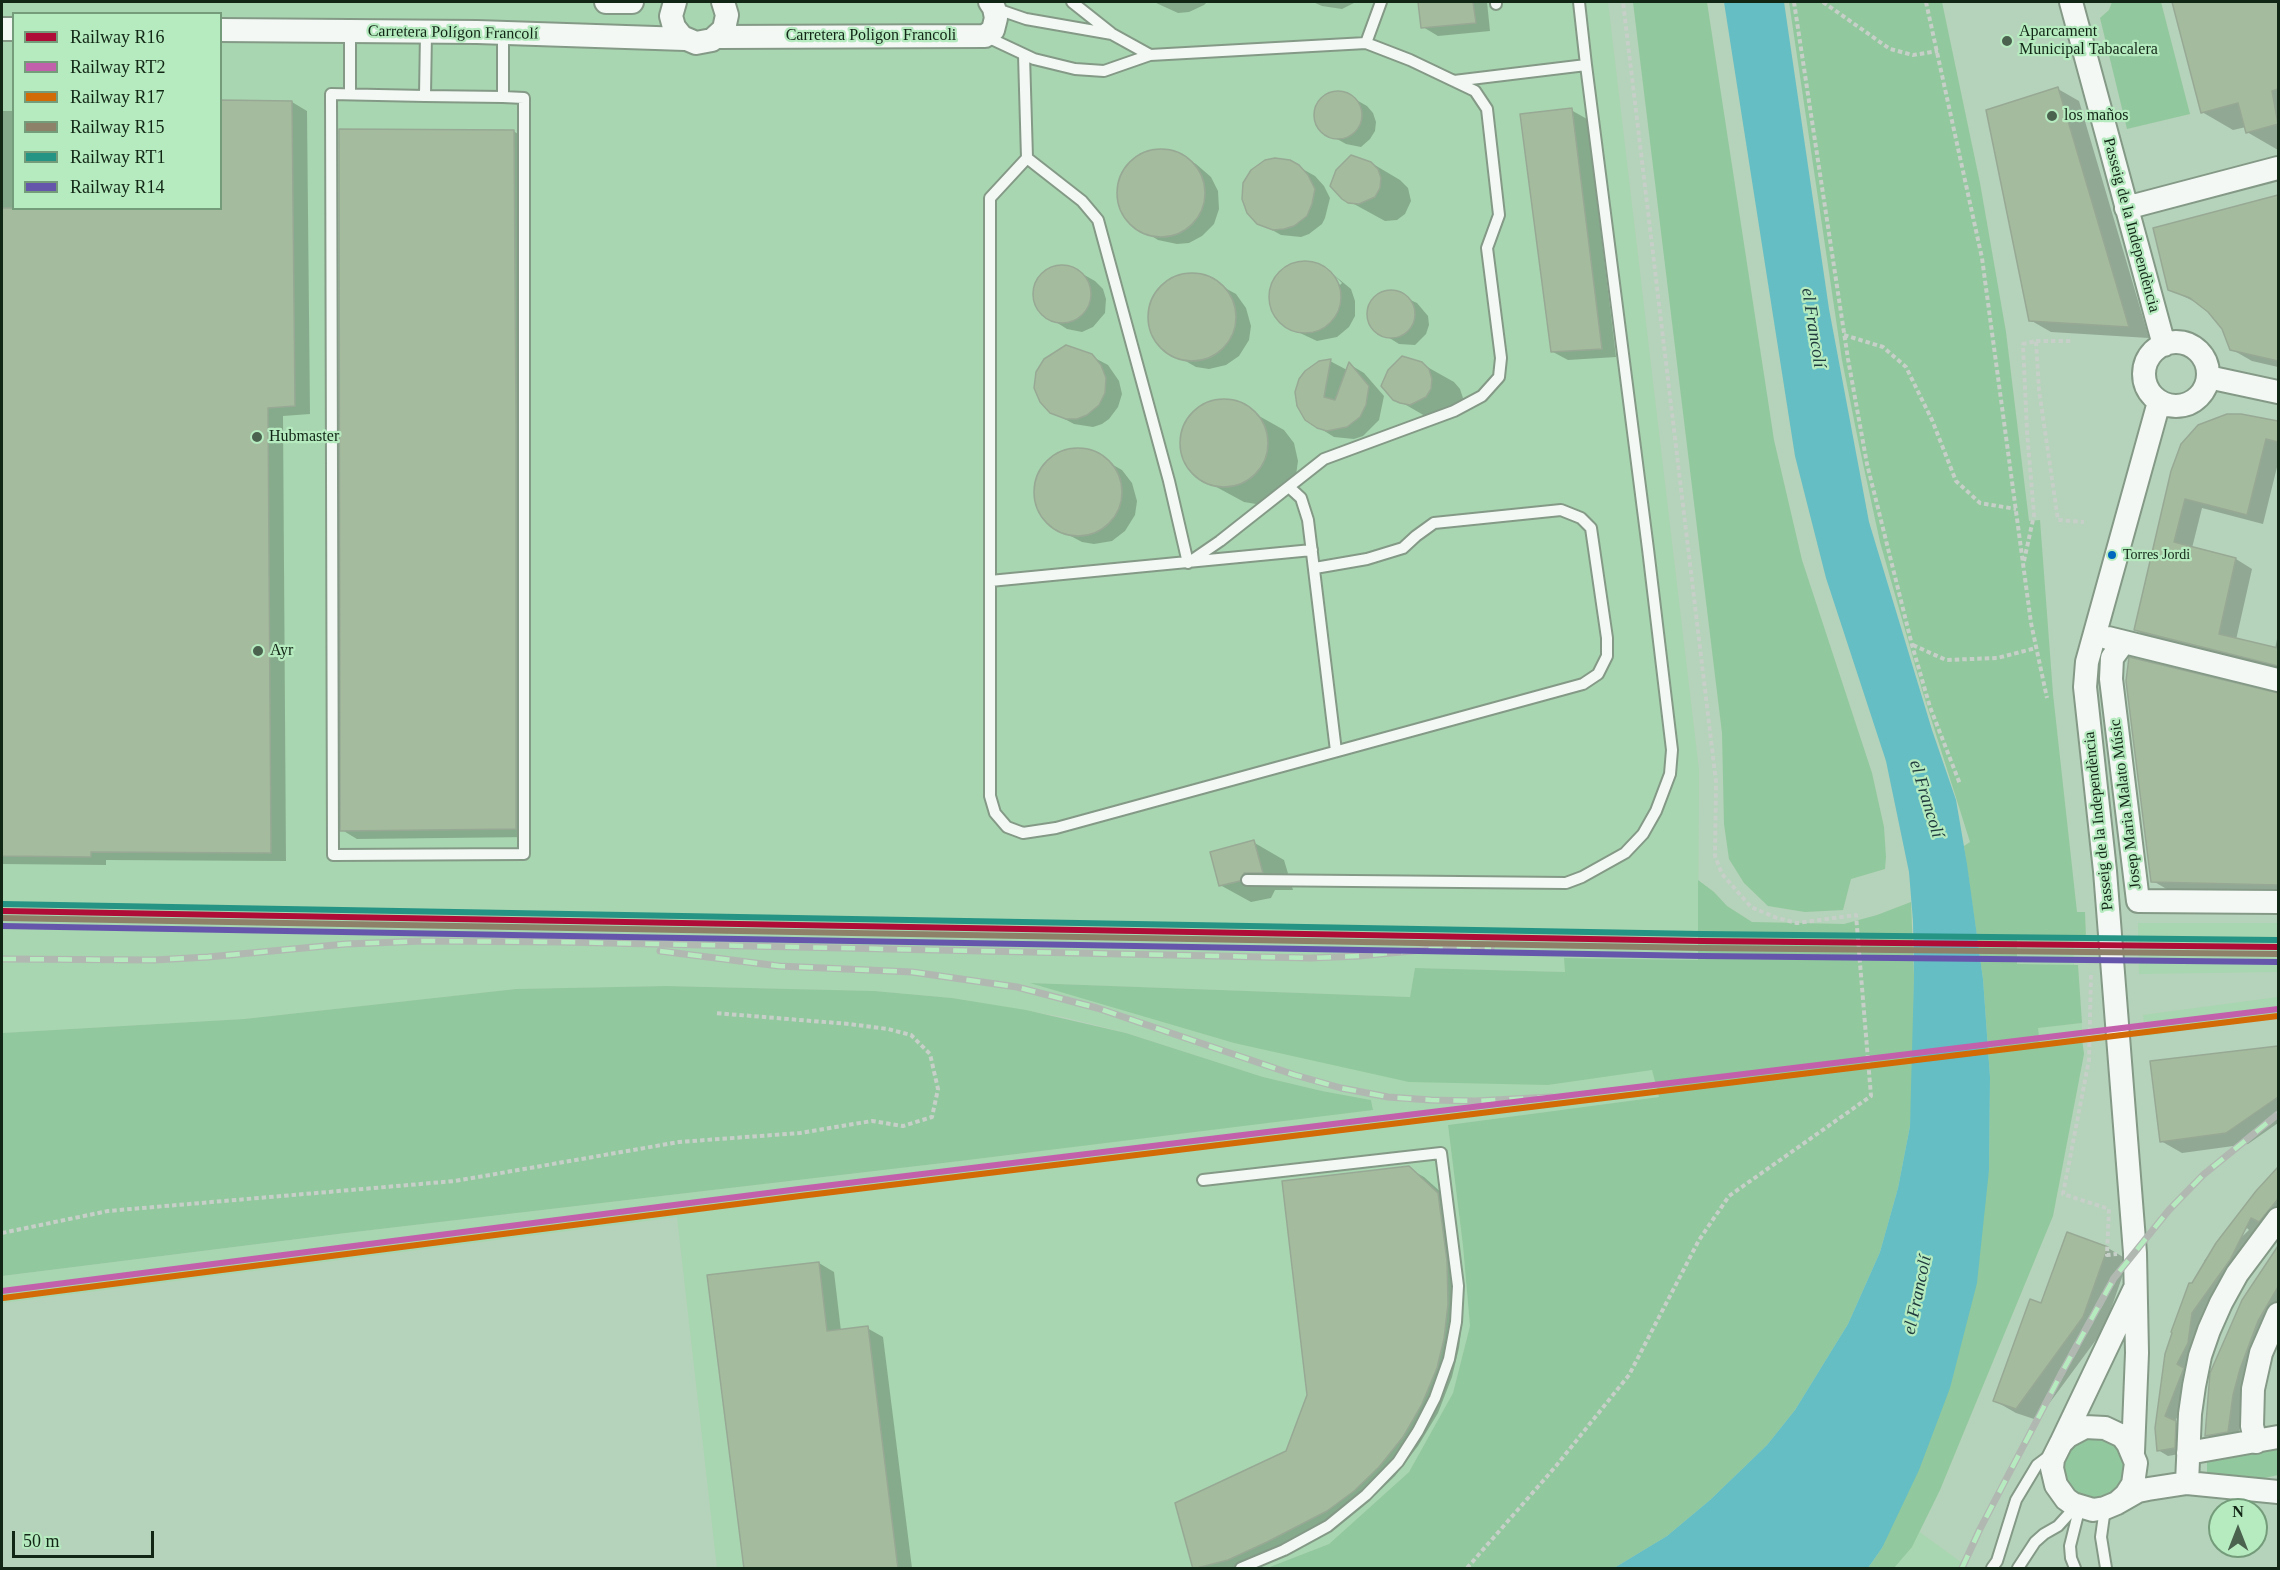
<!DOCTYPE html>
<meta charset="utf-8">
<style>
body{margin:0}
#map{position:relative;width:2280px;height:1570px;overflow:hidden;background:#b5d2ba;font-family:"Times New Roman",serif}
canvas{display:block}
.frame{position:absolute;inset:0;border:3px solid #122616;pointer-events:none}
.legend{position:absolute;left:12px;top:12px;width:210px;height:198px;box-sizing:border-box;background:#b6ebbf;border:2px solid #749c7b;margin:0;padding:8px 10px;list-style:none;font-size:18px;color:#122616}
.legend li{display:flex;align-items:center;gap:12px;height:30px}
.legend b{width:30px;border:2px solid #749c7b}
.north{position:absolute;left:2208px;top:1498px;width:60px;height:60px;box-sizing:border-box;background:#b6ebbf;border:2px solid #749c7b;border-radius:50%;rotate:0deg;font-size:16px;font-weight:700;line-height:24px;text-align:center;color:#122616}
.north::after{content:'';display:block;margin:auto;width:21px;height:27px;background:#4b624f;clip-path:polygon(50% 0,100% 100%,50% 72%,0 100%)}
.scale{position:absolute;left:12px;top:1531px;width:142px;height:27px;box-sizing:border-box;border:3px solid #122616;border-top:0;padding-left:8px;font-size:18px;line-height:21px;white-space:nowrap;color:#122616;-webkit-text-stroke:4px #b6ebbf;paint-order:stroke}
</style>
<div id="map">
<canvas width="2280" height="1570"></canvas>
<div class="frame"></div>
<ul class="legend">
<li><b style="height:8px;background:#af0d38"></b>Railway R16</li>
<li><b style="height:8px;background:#c260ac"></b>Railway RT2</li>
<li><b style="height:8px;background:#d26a06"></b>Railway R17</li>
<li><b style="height:8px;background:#8d816a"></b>Railway R15</li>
<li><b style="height:8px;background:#259485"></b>Railway RT1</li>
<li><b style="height:8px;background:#6556ac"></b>Railway R14</li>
</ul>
<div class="north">N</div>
<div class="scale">50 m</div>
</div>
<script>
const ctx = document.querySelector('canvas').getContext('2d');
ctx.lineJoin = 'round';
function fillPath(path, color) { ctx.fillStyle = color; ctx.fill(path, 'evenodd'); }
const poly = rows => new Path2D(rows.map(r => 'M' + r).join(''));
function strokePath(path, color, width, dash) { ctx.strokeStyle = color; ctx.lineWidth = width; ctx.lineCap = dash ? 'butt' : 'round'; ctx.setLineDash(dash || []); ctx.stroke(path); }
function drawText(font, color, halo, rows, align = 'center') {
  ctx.font = font + ' "Times New Roman",serif'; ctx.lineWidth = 4.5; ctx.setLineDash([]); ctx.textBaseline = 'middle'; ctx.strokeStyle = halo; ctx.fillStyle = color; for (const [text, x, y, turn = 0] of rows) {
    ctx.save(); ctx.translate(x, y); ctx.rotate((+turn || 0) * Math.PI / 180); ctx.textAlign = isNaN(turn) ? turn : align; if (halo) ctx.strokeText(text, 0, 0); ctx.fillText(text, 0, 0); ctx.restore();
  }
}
fillPath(poly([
 [2,2,1608,2,1699,770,1698,960,1565,958,1566,972,1415,968,1410,997,1033,983,1234,1043,1548,1085,1652,1069,1659,1097,1448,1125,1463,1246,1470,1326,1453,1393,1409,1472,1329,1544,1267,1568,717,1568,677,1217,2,1303,2,1276,346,1233,960,1161,1373,1109,1371,1100,1322,1091,1263,1077,1127,1033,1064,1017,952,998,874,991,666,986,516,989,244,1019,2,1033],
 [14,14,220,14,220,208,14,208],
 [2138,923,2278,923,2278,972,2139,974],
 [2017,938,2073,939,2074,965,2017,964],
 [2278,997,2278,1018,2146,1036,2143,1015],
 [2082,1023,2082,1039,2040,1045,2037,1028],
 [1914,1528,1969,1568,1889,1568]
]), '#a8d6b0');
fillPath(poly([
 [1633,2,1707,2,1774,440,1802,560,1872,773,1884,827,1886,857,1885,869,1851,879,1843,910,1805,912,1768,906,1744,883,1729,859,1724,824,1722,733],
 [1789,2,1942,2,1980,183,2006,332,2029,521,2040,520,2053,694,2077,912,2085,912,2086,938,2017,938,2017,964,2078,965,2082,1023,2038,1028,2040,1045,2082,1039,2084,1054,2053,1216,1940,1490,1912,1547,1894,1568,1868,1568,1882,1548,1989,1170,1990,1077,1983,979,1964,846,1970,842,1923,693,1880,542,1859,445,1842,360],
 [2112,2,2161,2,2190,114,2127,129,2100,18,2109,10],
 [1698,880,1714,892,1727,906,1752,922,1844,924,1877,915,1911,902,1914,976,1913,1073,1910,1126,1898,1188,1880,1252,1848,1324,1795,1410,1767,1445,1710,1500,1667,1536,1614,1568,1267,1568,1329,1544,1409,1472,1453,1393,1470,1326,1463,1246,1448,1125,1659,1097,1652,1070,1548,1085,1409,1082,1234,1043,1030,983,1410,997,1415,968,1565,972,1564,958,1698,960],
 [666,986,874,991,952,998,1026,1010,1126,1033,1263,1077,1322,1091,1371,1100,1373,1110,960,1161,346,1233,2,1276,2,1033,244,1019,516,989],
 [2095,1436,2115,1443,2122,1451,2127,1472,2118,1491,2093,1500,2074,1492,2067,1484,2063,1473,2064,1462,2068,1452,2074,1444,2084,1438],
 [2278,1442,2278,1475,2256,1480,2207,1473,2207,1456]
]), '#92c89d');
fillPath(poly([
 [1724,2,1784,2,1829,309,1869,522,1932,730,1956,800,1967,864,1983,979,1990,1077,1989,1170,1977,1283,1950,1388,1919,1470,1882,1548,1868,1568,1614,1568,1667,1536,1710,1500,1767,1445,1795,1410,1848,1324,1880,1252,1898,1188,1910,1126,1914,976,1913,921,1909,872,1886,761,1826,578,1795,456]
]), '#64bec4');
fillPath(poly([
 [1154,2,1207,2,1204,5,1189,12,1178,13],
 [1313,2,1356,2,1342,9,1322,6],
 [1420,2,1487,2,1490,31,1438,36,1423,27],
 [2173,2,2278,2,2278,150,2247,132,2246,127,2233,130,2202,112],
 [2058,89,2079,101,2149,338,2051,332,2030,320],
 [1334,93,1343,93,1351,97,1367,106,1373,113,1376,122,1375,131,1370,139,1361,147,1346,144,1330,135,1317,124,1316,109,1321,100],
 [292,102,307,111,310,414,283,416,286,861,106,860,106,865,2,864,2,111,14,111,14,208,220,208],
 [1571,110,1587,119,1616,357,1568,360,1553,352],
 [513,131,529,140,531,436,531,837,357,839,342,830],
 [1164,151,1180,155,1196,164,1211,177,1218,191,1219,209,1214,224,1202,236,1189,243,1177,244,1158,240,1142,230,1126,217,1120,205,1118,191,1123,174,1135,159,1149,152],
 [1368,161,1400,180,1408,188,1411,201,1405,214,1397,220,1385,221,1343,198],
 [1299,167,1315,176,1324,186,1330,198,1325,218,1322,224,1309,234,1301,237,1281,235,1265,226],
 [2278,196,2278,367,2252,361,2231,349,2223,328,2203,306,2169,289,2155,230],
 [1302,263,1317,265,1328,271,1340,285,1342,283,1334,275,1351,289,1355,301,1355,316,1349,327,1337,337,1317,341,1285,326,1275,315,1270,302,1272,287,1279,274,1293,265],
 [1057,267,1069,267,1079,272,1095,281,1103,289,1106,299,1105,313,1093,327,1082,332,1067,329,1051,319,1038,308,1035,289,1037,281,1045,272],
 [1187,275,1205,277,1236,294,1246,308,1251,326,1249,340,1239,356,1226,365,1209,369,1196,367,1166,350,1154,336,1150,321,1151,306,1159,290,1174,279],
 [1393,292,1417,303,1428,316,1429,325,1426,334,1415,345,1399,344,1383,334,1370,323,1369,311,1371,303,1384,293],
 [1091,356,1108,365,1119,381,1122,394,1118,407,1109,419,1102,424,1093,427,1074,424,1057,415],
 [1330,361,1347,370,1349,364,1364,373,1384,396,1379,420,1363,436,1354,439,1334,437,1318,427],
 [1422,364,1454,382,1460,389,1463,398,1461,407,1457,415,1442,422,1432,420,1394,398],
 [1219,402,1236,403,1284,430,1294,443,1298,461,1296,475,1273,501,1256,504,1244,502,1198,477,1186,462,1182,447,1183,432,1191,417,1205,406],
 [2241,415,2278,422,2278,463,2263,524,2202,508,2192,548,2236,559,2252,569,2236,640,2275,649,2278,634,2278,671,2152,639,2135,630,2173,471],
 [1073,451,1090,452,1122,470,1132,483,1137,501,1135,515,1125,531,1112,541,1094,544,1082,542,1052,526,1040,511,1036,496,1037,481,1045,466,1059,454],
 [2275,695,2278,695,2278,893,2170,891,2153,881],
 [1253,842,1284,860,1293,890,1275,890,1271,898,1251,902,1220,885],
 [2278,1048,2278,1123,2248,1144,2182,1153,2161,1141,2151,1063],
 [1408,1168,1424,1177,1453,1203,1462,1270,1463,1314,1459,1348,1452,1377,1438,1413,1418,1446,1395,1476,1370,1500,1343,1519,1241,1568,1195,1568,1287,1452],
 [2278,1169,2278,1216,2268,1226,2261,1223,2253,1240,2232,1260,2239,1268,2175,1422,2186,1428,2185,1453,2168,1456,2158,1450,2156,1428,2193,1285,2206,1263,2204,1261,2258,1192],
 [2247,1228,2249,1230,2222,1256,2225,1249],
 [2068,1234,2108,1248,2128,1260,2104,1329,2037,1420,2016,1413,1995,1401,2042,1305],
 [2278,1249,2278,1309,2249,1375,2238,1437,2217,1441,2207,1435,2243,1301],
 [819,1263,834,1272,841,1331,867,1328,883,1337,912,1568,746,1568]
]), '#0003');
const building = poly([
 [1418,2,1473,2,1476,23,1421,28,1418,2],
 [2172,2,2278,2,2278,89,2272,91,2278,124,2246,133,2238,103,2201,113,2172,2],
 [2058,87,2129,327,2029,321,1986,110,2058,87],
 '1314 115a24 24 0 1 1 48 0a24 24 0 1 1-48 0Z',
 [220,100,292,101,295,406,268,408,271,853,91,852,91,857,2,856,2,208,220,208,220,100],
 [1572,108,1602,349,1551,352,1520,114,1572,108],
 [339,129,514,130,516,426,516,829,340,831,339,129],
 '1117 193a44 44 0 1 1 88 0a44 44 0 1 1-88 0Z',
 [1351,155,1371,162,1378,169,1381,178,1380,188,1375,197,1359,204,1348,203,1342,199,1330,186,1336,170,1351,155],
 [1275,158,1290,160,1299,165,1308,175,1315,189,1312,204,1307,216,1294,226,1284,229,1273,230,1257,224,1247,213,1242,199,1243,183,1251,170,1265,160,1275,158],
 [2278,195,2278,361,2230,350,2222,329,2208,312,2190,298,2168,290,2153,228,2278,195],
 '1269 297a36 36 0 1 1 72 0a36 36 0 1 1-72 0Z',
 '1033 294a29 29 0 1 1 58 0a29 29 0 1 1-58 0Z',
 '1148 317a44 44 0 1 1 88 0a44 44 0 1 1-88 0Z',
 '1367 314a24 24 0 1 1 48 0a24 24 0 1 1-48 0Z',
 [1066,345,1092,354,1101,365,1106,378,1105,393,1099,405,1087,415,1077,419,1066,419,1050,413,1040,402,1034,388,1036,372,1044,359,1066,345],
 [1402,356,1422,362,1429,369,1432,379,1431,389,1426,397,1410,405,1400,403,1393,400,1381,386,1388,370,1402,356],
 [1331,359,1324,397,1335,400,1349,362,1369,386,1366,405,1360,417,1347,427,1327,431,1317,428,1305,420,1297,406,1295,392,1299,379,1305,371,1319,361,1331,359],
 '1180 443a44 44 0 1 1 88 0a44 44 0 1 1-88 0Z',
 [2227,414,2241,414,2278,421,2278,442,2266,439,2247,515,2185,499,2174,542,2236,558,2219,634,2278,648,2278,666,2134,630,2171,471,2181,444,2198,425,2227,414],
 '1034 492a44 44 0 1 1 88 0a44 44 0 1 1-88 0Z',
 [2129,657,2278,693,2278,885,2151,882,2126,681,2129,657],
 [1254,840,1263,873,1244,873,1240,881,1219,886,1210,852,1254,840],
 [2278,1046,2278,1097,2226,1133,2160,1142,2150,1061,2278,1046],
 [1409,1166,1438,1193,1447,1261,1448,1304,1444,1339,1437,1368,1422,1404,1403,1437,1379,1467,1354,1491,1327,1511,1267,1542,1228,1560,1193,1569,1175,1503,1286,1451,1307,1395,1282,1181,1409,1166],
 [2278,1167,2278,1199,2259,1222,2251,1218,2230,1260,2192,1313,2188,1343,2177,1364,2184,1368,2165,1416,2176,1421,2175,1448,2157,1451,2155,1428,2165,1354,2172,1333,2171,1332,2189,1283,2192,1283,2216,1243,2256,1191,2278,1167],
 [2067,1232,2108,1247,2083,1317,2016,1409,1993,1401,2030,1299,2041,1303,2067,1232],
 [2278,1246,2278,1287,2258,1321,2240,1369,2233,1395,2228,1432,2205,1436,2210,1373,2242,1300,2278,1246],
 [819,1262,827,1331,868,1326,898,1569,744,1569,707,1275,819,1262]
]);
fillPath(building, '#a5bb9e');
strokePath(building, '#97a994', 1.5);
const service = poly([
 [1072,2,1111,33],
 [1496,2,1496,4],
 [1579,2,1586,65],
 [426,32,425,96,331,94,333,855,524,854,524,98,503,97,503,33],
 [985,36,1034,59,1075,69,1104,71,1150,55,1112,34,1026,19,994,8],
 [1366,43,1381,2],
 [1024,55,1027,158,990,198,990,796,995,813,1007,827,1023,833,1056,828,1583,684,1598,674,1607,656,1607,638,1591,528,1581,518,1561,510,1434,523,1416,536,1403,548,1367,559,1315,568],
 [350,94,350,31],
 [425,96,503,97],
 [1027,158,1082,201,1098,220,1169,481,1188,563,1220,541,1324,459,1454,411,1482,396,1499,377,1501,358,1487,248,1499,215,1487,109,1475,91,1410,60,1366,43,1150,55],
 [1289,487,1301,498,1308,520,1336,751],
 [990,581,1312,550],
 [1247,880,1566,883,1582,877,1625,853,1643,834,1656,811,1670,774,1672,750,1648,549,1586,65,1454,81],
 [1203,1180,1441,1153,1458,1286,1456,1322,1449,1359,1435,1398,1418,1431,1398,1462,1366,1495,1328,1526,1284,1550,1241,1568],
 [2105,1508,2101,1537,2106,1568],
 [1992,1568,1997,1561,2016,1500,2037,1465,2053,1453],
 [2018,1568,2035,1542,2044,1534,2058,1526,2077,1505],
 [2075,1568,2071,1558,2070,1546,2080,1506]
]);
const minor = poly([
 [606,2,632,2],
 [675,2,671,16,674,27,682,37,696,43,712,40,724,29,727,15,723,2],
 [2071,2,2164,345],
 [2,29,14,29],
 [220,30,477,32,685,39],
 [717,37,985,36,993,30,996,18,994,8,990,2],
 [2126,208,2278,168],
 '2144 374a32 32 0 1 1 64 0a32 32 0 1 1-64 0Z',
 [2208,377,2278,392],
 [2108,638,2278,680],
 [2123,643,2112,658,2111,679,2138,901,2278,902],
 [2062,1441,2134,1290],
 [2256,1442,2252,1426,2253,1389,2261,1353,2278,1314],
 [2133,1452,2137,1353,2135,1253,2105,871,2085,687,2087,662,2159,402],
 [2188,1453,2278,1437],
 [2187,1483,2190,1414,2194,1386,2200,1356,2209,1330,2221,1303,2237,1274,2278,1219],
 [2117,1503,2126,1495,2133,1484,2136,1463,2128,1444,2122,1436,2105,1428,2085,1427,2068,1436,2061,1443,2053,1459,2052,1468,2056,1485,2066,1499,2073,1504,2093,1510,2105,1508,2117,1503,2138,1491,2148,1489,2187,1483,2278,1492]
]);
strokePath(service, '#849a87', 14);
strokePath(minor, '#849a87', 26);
strokePath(poly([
 [1794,2,1848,359,1867,464,1912,645,1930,707,1960,784],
 [1823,2,1890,49,1913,55,1938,51],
 [1926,2,1982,258,2031,623,2047,698],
 [1844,335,1883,347,1906,367,1932,420,1956,481,1980,503,2016,509],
 [2036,341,2073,341],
 [2024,561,2034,515,2027,431,2023,344,2036,341,2039,390,2058,520,2084,522],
 [1913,645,1946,660,1997,658,2036,648],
 [2091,975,2089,1060,2063,1194,2109,1209,2107,1255,2117,1254],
 [2,1233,108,1211,455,1181,679,1142,800,1133,872,1121,903,1126,932,1117,938,1089,930,1054,911,1035,888,1029,849,1024,715,1013],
 [1467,1568,1556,1466,1629,1375,1699,1240,1729,1196,1871,1096,1856,915,1797,923,1777,918,1751,907,1722,874,1715,856,1716,782,1623,2]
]), '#c6cfc8', 4, [4.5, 3]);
strokePath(service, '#f4f8f5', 10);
strokePath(minor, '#f4f8f5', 22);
const rail = poly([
 [660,951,779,966,912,972,1017,987,1097,1008,1295,1075,1341,1088,1388,1097,1431,1100,1475,1101,1551,1097],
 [2,959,154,960,208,957,346,944,424,941,561,942,1310,958,1359,956,1432,949,1491,948],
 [1962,1568,1980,1529,2061,1374,2114,1278,2169,1210,2203,1175,2278,1114]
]);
strokePath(rail, '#b1b8b2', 7);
strokePath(rail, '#b6ebbf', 4.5, [14]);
strokePath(poly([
 [2,911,1702,941,2278,947]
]), '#af0d38', 6);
strokePath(poly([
 [2,1291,799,1189,2278,1009]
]), '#c260ac', 6);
strokePath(poly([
 [3,1298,800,1196,2278,1016]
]), '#d26a06', 6);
strokePath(poly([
 [2,918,1702,948,2278,954]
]), '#8d816a', 6);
strokePath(poly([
 [2,904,1702,934,2278,940]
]), '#259485', 6);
strokePath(poly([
 [2,926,1702,956,2278,962]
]), '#6556ac', 6);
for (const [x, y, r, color] of [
 [2007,41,6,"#4b624f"],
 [2052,116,6,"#4b624f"],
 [257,437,6,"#4b624f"],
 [2112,555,5,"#0065bd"],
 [258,651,6,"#4b624f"]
]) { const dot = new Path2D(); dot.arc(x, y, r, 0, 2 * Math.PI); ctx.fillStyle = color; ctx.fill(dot); strokePath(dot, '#b6ebbf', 2); }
drawText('14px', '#122616', '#b6ebbf', [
 ["Torres Jordi",2123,555]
], 'left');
drawText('16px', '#122616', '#b6ebbf', [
 ["Aparcament",2019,32],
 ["Municipal Tabacalera",2019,50],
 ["los maños",2064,116],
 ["Hubmaster",269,437],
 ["Ayr",270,651]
], 'left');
drawText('16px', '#122616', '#b6ebbf', [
 ["Carretera Polígon Francolí",453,33,1],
 ["Carretera Poligon Francoli",871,36],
 ["Passeig de la Independència",2131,225,75],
 ["Josep Maria Malato Músic",2126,804,-97],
 ["Passeig de la Independència",2099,821,-96]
]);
drawText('italic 18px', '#203a3e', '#b6ebbf', [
 ["el Francolí",1813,328,81],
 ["el Francolí",1926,799,73],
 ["el Francolí",1918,1295,-78]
]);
</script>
